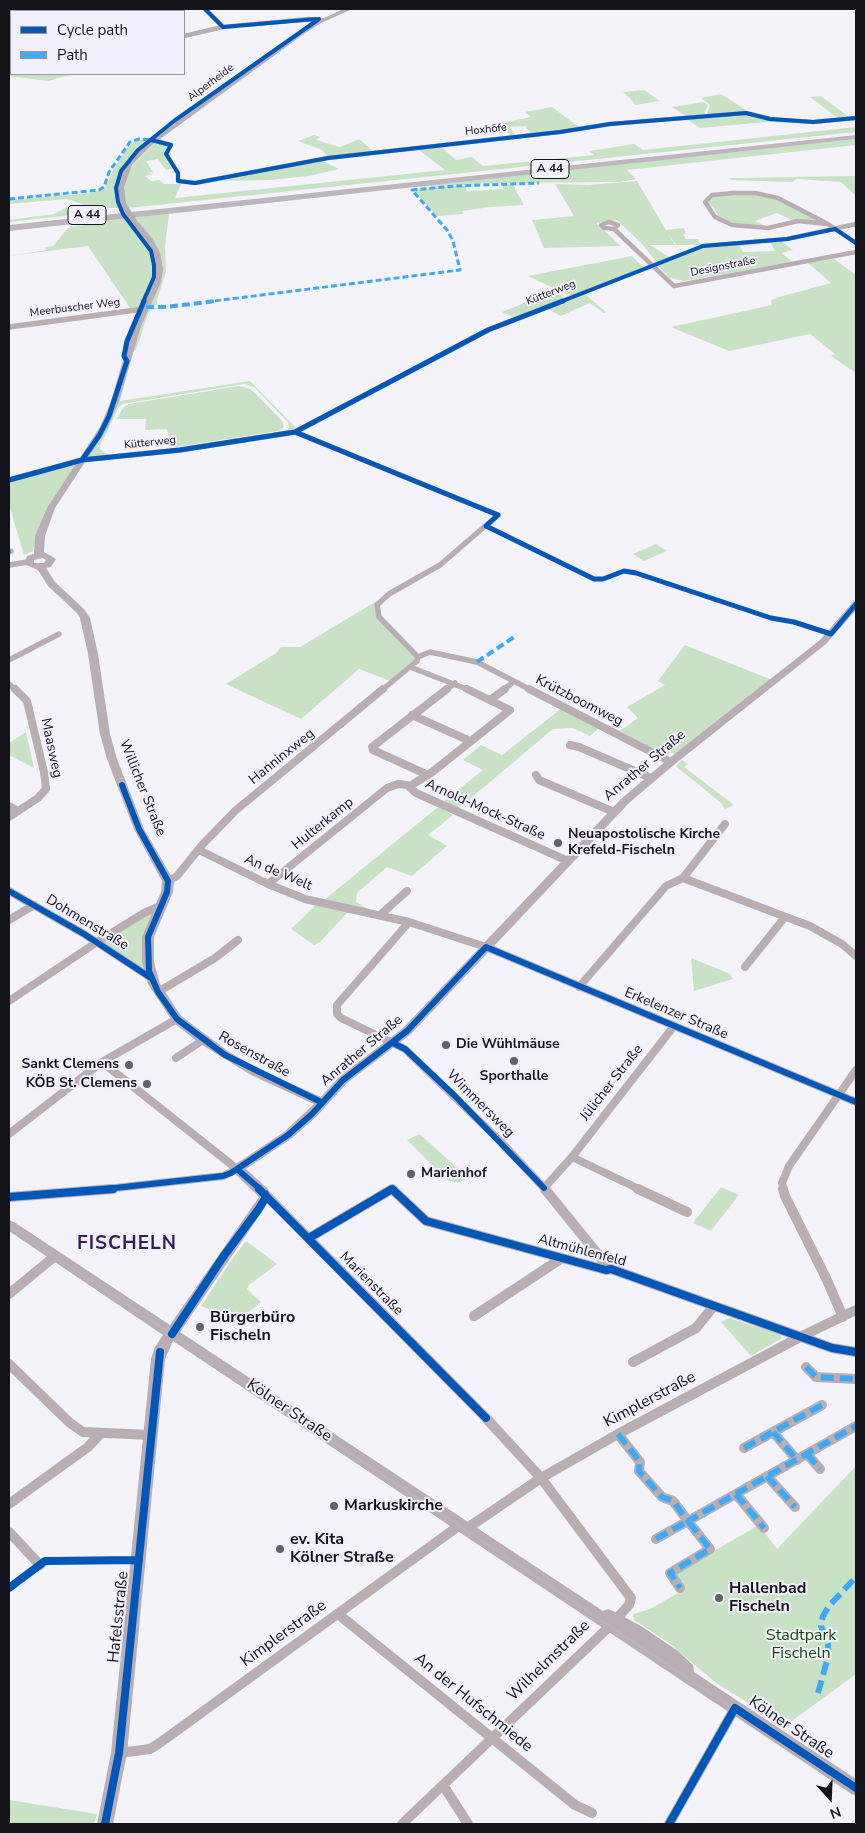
<!DOCTYPE html>
<meta charset="utf-8">
<style>
body{margin:0}
#map{position:relative;width:865px;height:1833px;overflow:hidden;background:#f3f3f9;font-family:"Nunito Sans",sans-serif}
canvas{display:block}
.frame{position:absolute;inset:0;border:10px solid #14131a;pointer-events:none}
.legend{position:absolute;left:10px;top:10px;width:175px;height:65px;box-sizing:border-box;background:#f1f0fc;border:1px solid #9998a2;margin:0;padding:6px 9px;list-style:none;font-size:15px;color:#14131a}
.legend li{display:flex;align-items:center;gap:10px;height:25px}
.legend b{width:25px;border:1px solid #9998a2}
.north{position:absolute;left:805px;top:1773px;width:50px;height:50px;-webkit-text-stroke:4px #f1f0fc;paint-order:stroke;rotate:160deg;font-size:14px;font-weight:700;line-height:20px;text-align:center;color:#14131a}
.north::after{content:'';display:block;margin:auto;width:18px;height:22px;background:#14131a;clip-path:polygon(50% 0,100% 100%,50% 72%,0 100%)}
</style>
<div id="map">
<canvas width="865" height="1833"></canvas>
<div class="frame"></div>
<ul class="legend">
<li><b style="height:6px;background:#0057b8"></b>Cycle path</li>
<li><b style="height:6px;background:#3fa9f5"></b>Path</li>
</ul>
<div class="north">N</div>
</div>
<script>
const ctx = document.querySelector('canvas').getContext('2d');
ctx.lineJoin = 'round';
function fillPath(path, color) { ctx.fillStyle = color; ctx.fill(path, 'evenodd'); }
const poly = rows => new Path2D(rows.map(r => 'M' + r).join(''));
function strokePath(path, color, width, dash) { ctx.strokeStyle = color; ctx.lineWidth = width; ctx.lineCap = dash ? 'butt' : 'round'; ctx.setLineDash(dash || []); ctx.stroke(path); }
function drawText(font, color, halo, rows, align = 'center') {
  ctx.font = font + ' "Nunito Sans",sans-serif'; ctx.lineWidth = 4; ctx.setLineDash([]); ctx.textBaseline = 'middle'; ctx.strokeStyle = halo; ctx.fillStyle = color; for (const [text, x, y, turn = 0] of rows) {
    ctx.save(); ctx.translate(x, y); ctx.rotate((+turn || 0) * Math.PI / 180); ctx.textAlign = isNaN(turn) ? turn : align; if (halo) ctx.strokeText(text, 0, 0); ctx.fillText(text, 0, 0); ctx.restore();
  }
}
fillPath(poly([
 [9,9,157,9,160,11,11,11,11,17,9,17],
 [9,50,11,50,11,74,74,74,48,81,9,76],
 [644,90,660,101,635,105,631,99,623,92],
 [721,94,749,112,709,115,707,113,710,105,701,98],
 [821,96,850,118,839,119,810,97],
 [704,102,708,105,704,114,686,116,672,107],
 [552,107,579,127,531,134,525,126,510,127,516,136,513,136,493,125,531,117,525,112],
 [747,113,760,119,800,123,767,122,700,128,685,118],
 [856,127,856,132,128,208,124,200,124,185,126,175,133,165,154,144,159,143,168,146,164,151,165,158,172,169,166,170,158,159,146,161,153,172,148,173,153,174,145,176,151,181,159,180,164,184,181,184,175,198,445,170,416,148,440,146,456,160,472,157,483,166,594,155,589,151,634,144,643,150],
 [314,135,320,137,316,140,340,147,359,139,374,152,328,157,322,150,298,141],
 [856,139,856,145,627,170,636,179,620,182,495,183,401,188,169,214,165,246,166,271,157,300,157,305,130,308,88,246,9,256,47,250,44,248,53,246,69,227,100,223,99,222,88,224,96,221,350,192],
 [139,140,147,140,148,144,125,167,122,208,94,208,67,199,9,204,9,200,91,193,101,190,106,186,113,170,128,147,133,142],
 [321,160,339,169,309,176,269,180,221,181],
 [856,176,856,196,841,182,797,179,792,182,731,180,730,178],
 [637,181,666,230,684,228,686,234,683,234,686,239,698,239,701,245,676,245,667,232,675,245,650,245,669,257,656,262,643,245,617,220,596,223,621,246,544,248,532,220,574,216,555,184,588,185],
 [503,185,513,185,524,205,490,207,462,211,463,214,437,216,414,192,419,189,458,186,466,186,466,191,503,189],
 [734,194,770,196,823,222,792,220,777,213,755,221,768,227,730,224,715,215,718,215,713,207,709,207,707,202,714,196],
 [76,205,109,211,9,222,9,220,54,214,69,206],
 [781,241,793,250,782,253,792,262,684,281,670,278,657,264,696,249,760,242,761,244,740,246,743,252,775,251,771,243,764,244,763,242],
 [632,256,643,267,570,296,528,276],
 [834,259,856,275,856,373,831,356,835,354,810,334,729,351,671,327,772,305,771,300,779,297,831,283,808,263],
 [554,291,564,298,514,318,502,312],
 [585,294,606,312,604,313,590,303,561,316,546,308],
 [153,308,162,308,151,310,148,314,136,350,133,351,120,401,250,381,298,430,179,450,88,458,87,457,101,436,111,415,132,346,146,310],
 [244,384,254,387,287,421,289,426,288,430,179,449,115,455,105,453,99,448,119,407,122,404],
 [239,386,250,389,254,392,283,422,284,428,278,431,175,447,173,440,170,440,167,429,145,430,146,419,117,419,122,409,129,404],
 [76,464,35,542,33,551,24,555,9,505,9,480],
 [656,544,667,551,644,561,633,554],
 [380,599,374,605,377,617,416,658,414,661,390,681,359,669,301,719,226,684,276,653,281,647,300,647],
 [685,645,772,680,676,755,671,752,667,756,620,731,638,718,627,707,665,685,658,681],
 [562,708,600,727,590,736,572,728,553,729,459,808,444,801,483,770,463,760,481,745,502,755],
 [26,732,34,768,9,755,9,743],
 [682,760,688,764,684,767,734,805,725,809,721,803,676,766],
 [438,807,453,815,428,835,447,846,412,876,387,867,357,893,356,902,372,911,324,900],
 [316,905,348,912,320,942,314,945,291,929],
 [150,913,152,915,144,967,142,968,102,942],
 [691,958,730,974,733,979,694,991],
 [420,1134,468,1178,458,1183,447,1180,407,1140],
 [721,1187,739,1195,711,1231,693,1223],
 [246,1241,277,1264,249,1285,247,1289,261,1302,239,1320,201,1306,233,1258],
 [729,1318,779,1334,782,1338,751,1356,721,1322],
 [856,1466,856,1674,785,1726,716,1683,669,1643,634,1620,633,1614,650,1609,683,1590,674,1574,759,1525,777,1549],
 [9,1800,97,1814,94,1824,9,1824]
]), '#c9e2c6');
strokePath(poly([
 [205,9,223,27],
 [184,36,223,27,309,19,322,20],
 [9,50,11,49],
 [154,140,171,145,166,154,178,173,178,181,195,183,328,158,560,132,610,124,746,113,770,119,813,122,856,118],
 [733,193,755,193,778,198,828,224,798,221,768,228,732,225,715,217,705,202,712,195,733,193],
 [609,222,618,225,614,229,604,228,601,225,609,222],
 [828,224,856,243],
 [614,229,674,286,856,252],
 [559,302,703,246,787,239,856,224]
]), '#b9afb3', 4.5);
strokePath(poly([
 [9,327,144,309],
 [295,432,498,515,440,565,389,594,377,605,379,617,418,657],
 [9,480,82,460,180,450,295,432,488,330,562,301],
 [9,552,11,551],
 [9,565,28,562],
 [9,660,59,634],
 [410,667,469,690],
 [9,684,16,690],
 [382,690,417,661,418,657,430,652,477,662,531,690],
 [446,690,455,683],
 [503,690,511,684]
]), '#b9afb3', 5.5);
strokePath(poly([
 [529,689,671,762],
 [490,700,505,689],
 [412,715,470,741],
 [570,745,579,747,651,778],
 [428,775,373,750,372,747,447,689],
 [536,775,539,780,614,812],
 [410,786,431,773,510,710,467,689],
 [9,806,18,811],
 [9,817,38,798,46,789,44,772,27,701,15,689],
 [199,850,268,884,305,899,409,922,486,947,856,1102],
 [683,878,810,926,842,944,856,956],
 [168,881,177,876,202,845,235,811,383,689],
 [268,884,387,788,398,784,407,785,416,793,568,861],
 [9,891,84,934,151,978],
 [380,915,407,891],
 [9,920,34,905],
 [409,922,337,1005,337,1014,341,1018,405,1049,500,1141,546,1190],
 [745,967,785,917],
 [579,987,666,886,683,878,725,824],
 [158,992,215,958,238,940],
 [9,1001,97,942,144,913,160,906],
 [176,1058,203,1040],
 [9,1134,102,1062,177,1019],
 [572,1157,641,1190],
 [544,1188,572,1157,674,1026],
 [97,1190,223,1176,237,1169,102,1062],
 [390,1190,393,1190],
 [784,1190,782,1183,789,1166,856,1070]
]), '#b9afb3', 8);
strokePath(poly([
 [545,1189,604,1262],
 [638,1189,687,1212],
 [783,1189,785,1196,826,1278,843,1317],
 [265,1194,486,1418,541,1478,631,1598,629,1605,611,1625,402,1824],
 [9,1197,113,1189],
 [309,1238,392,1189,426,1221,606,1270,611,1269,832,1348,856,1352],
 [9,1294,55,1256],
 [474,1316,562,1258],
 [633,1362,696,1328,713,1307],
 [9,1364,70,1423,83,1432,151,1435],
 [806,1367,816,1377,856,1379],
 [773,1432,797,1460],
 [618,1434,640,1462,639,1471,662,1497,673,1501,688,1521,856,1426],
 [744,1448,822,1405],
 [807,1454,820,1469],
 [767,1476,795,1507],
 [736,1494,764,1528],
 [9,1504,88,1447,100,1434],
 [466,1529,541,1478,618,1434,800,1337,856,1310],
 [9,1532,40,1565],
 [656,1539,688,1521,710,1549,670,1573,680,1588],
 [338,1614,575,1805,592,1813],
 [119,1753,150,1749,161,1742,460,1525],
 [443,1785,468,1824],
 [669,1824,735,1708]
]), '#b9afb3', 10);
fillPath(poly([
 [344,9,352,9,319,24,301,36,152,145,132,165,124,187,126,203,119,205,116,187,121,173,127,163,148,143,297,34,315,22,344,9],
 [132,222,138,222,152,238,160,253,163,269,161,282,141,326,119,401,108,427,55,508,45,536,44,552,56,559,51,567,46,568,55,582,84,609,90,618,98,654,110,734,117,759,144,829,174,881,173,892,154,937,154,962,160,984,181,1016,229,1052,259,1069,321,1097,339,1077,403,1028,621,799,667,760,820,640,853,602,856,601,856,610,826,644,675,764,629,803,411,1034,347,1083,316,1117,292,1138,246,1169,267,1188,272,1197,180,1332,603,1611,608,1609,613,1611,641,1626,678,1651,693,1665,694,1672,856,1779,856,1796,850,1793,173,1341,165,1359,127,1753,113,1824,97,1824,111,1753,151,1359,155,1347,163,1335,9,1231,9,1220,14,1222,170,1325,259,1197,233,1172,231,1169,233,1166,284,1132,314,1104,251,1075,199,1043,173,1022,148,984,142,962,142,937,161,892,162,881,134,829,107,759,100,734,88,654,80,618,77,613,48,586,38,570,24,564,27,556,34,554,35,536,47,508,100,427,111,401,133,326,153,282,155,269,152,253,146,241,131,224,132,222],
 [43,558,46,560,44,563,34,563,34,560,43,558]
]), '#b8aeb3');
fillPath(poly([
 [856,135,856,139,9,231,9,225,856,135]
]), '#beb6bd');
strokePath(poly([
 [9,1226,856,1790]
]), '#bab5b9', 2);
strokePath(poly([
 [122,203,135,224]
]), '#b8aeb3', 7);
strokePath(poly([
 [9,199,99,190,104,187,109,172,130,142,139,139,152,140],
 [206,302,460,270,453,241,447,230,412,190,455,186,539,183]
]), '#3fa9f5', 3, [6, 3]);
strokePath(poly([
 [146,307,166,307,216,301],
 [9,552,11,551],
 [477,662,517,635]
]), '#3fa9f5', 4, [8, 4]);
strokePath(poly([
 [806,1367,816,1377,856,1379],
 [773,1432,797,1460],
 [618,1434,640,1462,639,1471,662,1497,673,1501,688,1521,856,1426],
 [744,1448,822,1405],
 [807,1454,820,1469],
 [767,1476,795,1507],
 [736,1494,764,1528],
 [656,1539,688,1521,710,1549,670,1573,680,1588],
 [818,1693,828,1657,828,1644,821,1626,823,1616,829,1606,856,1577]
]), '#3fa9f5', 6, [13, 6]);
strokePath(poly([
 [205,9,223,27,316,19],
 [151,140,171,145,166,154,178,173,178,181,195,183,328,158,560,132,610,124,746,113,770,119,813,122,856,118],
 [143,302,154,277,154,265,151,251,123,214,118,202,116,188,121,171,138,150,174,121,319,19],
 [560,302,703,246,787,239,835,229,856,243]
]), '#0057b8', 4);
strokePath(poly([
 [295,432,498,515,486,526,594,579,603,579,624,571,636,573,771,618,794,622,831,634,856,604],
 [82,460,99,436,109,416,127,361,124,356,127,341,144,301],
 [9,480,82,460,180,450,295,432,488,330,563,301]
]), '#0057b8', 5);
strokePath(poly([
 [122,785,139,829,168,881,167,892,148,937,149,971,158,992,177,1019,225,1055,321,1102],
 [9,891,84,934,151,978],
 [393,1043,405,1049,454,1095,544,1188],
 [237,1169,261,1190],
 [97,1190,223,1176,231,1173,288,1135,312,1114,343,1080,407,1031,486,947,856,1102],
 [390,1190,393,1190]
]), '#0057b8', 6);
strokePath(poly([
 [259,1189,486,1418],
 [9,1197,113,1189],
 [309,1238,392,1189,426,1221,606,1270,611,1269,832,1348,856,1352],
 [172,1334,223,1257,258,1210,266,1197,265,1194],
 [9,1588,45,1561,139,1560],
 [105,1824,119,1753,160,1352],
 [669,1824,735,1708,856,1788]
]), '#0057b8', 8);
for (const [x, y, r, color] of [
 [558,843,5,"#626168"],
 [446,1045,5,"#626168"],
 [514,1061,5,"#626168"],
 [129,1065,5,"#626168"],
 [147,1084,5,"#626168"],
 [411,1174,5,"#626168"],
 [200,1327,5,"#626168"],
 [334,1506,5,"#626168"],
 [280,1549,5,"#626168"],
 [719,1598,5,"#626168"]
]) { const dot = new Path2D(); dot.arc(x, y, r, 0, 2 * Math.PI); ctx.fillStyle = color; ctx.fill(dot); strokePath(dot, '#f1f0fc', 2); }
drawText('11px', '#14131a', '#f1f0fc', [
 ["Alperheide",211,83,-37],
 ["Hoxhöfe",486,130,-6],
 ["Designstraße",723,267,-11],
 ["Kütterweg",551,293,-21],
 ["Meerbuscher Weg",75,308,-7],
 ["Kütterweg",150,443,-6]
]);
for (const [x, y, w] of [
 [550,169,38],
 [87,215,38]
]) { const box = new Path2D(); box.roundRect(x - w / 2, y - 9.5, w, 19, 4); ctx.fillStyle = '#f1f0fc'; ctx.fill(box); strokePath(box, '#14131a', 1); }
drawText('bold 12px', '#14131a', null, [
 ["A 44",550,169],
 ["A 44",87,215]
]);
drawText('14px', '#14131a', '#f1f0fc', [
 ["Krützboomweg",579,701,27],
 ["Maasweg",51,748,78],
 ["Hanninxweg",282,757,-39],
 ["Anrather Straße",645,766,-40],
 ["Willicher Straße",142,788,68],
 ["Arnold-Mock-Straße",485,810,24],
 ["Hulterkamp",323,824,-39],
 ["An de Welt",278,873,23],
 ["Dohmenstraße",87,923,31],
 ["Erkelenzer Straße",676,1014,23],
 ["Anrather Straße",362,1051,-40],
 ["Rosenstraße",254,1055,29],
 ["Jülicher Straße",612,1083,-52],
 ["Wimmersweg",480,1104,45],
 ["Altmühlenfeld",582,1251,15],
 ["Marienstraße",371,1284,45]
]);
drawText('bold 14px', '#14131a', '#f1f0fc', [
 ["Neuapostolische Kirche",568,835],
 ["Krefeld-Fischeln",568,851],
 ["Die Wühlmäuse",456,1045],
 ["Sankt Clemens",119,1065,"right"],
 ["Sporthalle",514,1077,"center"],
 ["KÖB St. Clemens",137,1084,"right"],
 ["Marienhof",421,1174]
], 'left');
drawText('bold 16px', '#14131a', '#f1f0fc', [
 ["Bürgerbüro",210,1318],
 ["Fischeln",210,1336],
 ["Markuskirche",344,1506],
 ["ev. Kita",290,1540],
 ["Kölner Straße",290,1558],
 ["Hallenbad",729,1589],
 ["Fischeln",729,1607]
], 'left');
drawText('16px', '#14131a', '#f1f0fc', [
 ["Kimplerstraße",650,1400,-28],
 ["Kölner Straße",289,1411,34],
 ["Hafelsstraße",119,1617,-84],
 ["Kimplerstraße",284,1634,-36],
 ["Wilhelmstraße",549,1661,-44],
 ["An der Hufschmiede",473,1703,39],
 ["Kölner Straße",791,1728,34]
]);
drawText('16px', '#164d04', '#f1f0fc', [
 ["Stadtpark",801,1636],
 ["Fischeln",801,1654]
]);
ctx.letterSpacing = '1px';
drawText('bold 19px', '#321d57', '#f1f0fc', [
 ["FISCHELN",127,1244]
]);
ctx.letterSpacing = '0px';
</script>
